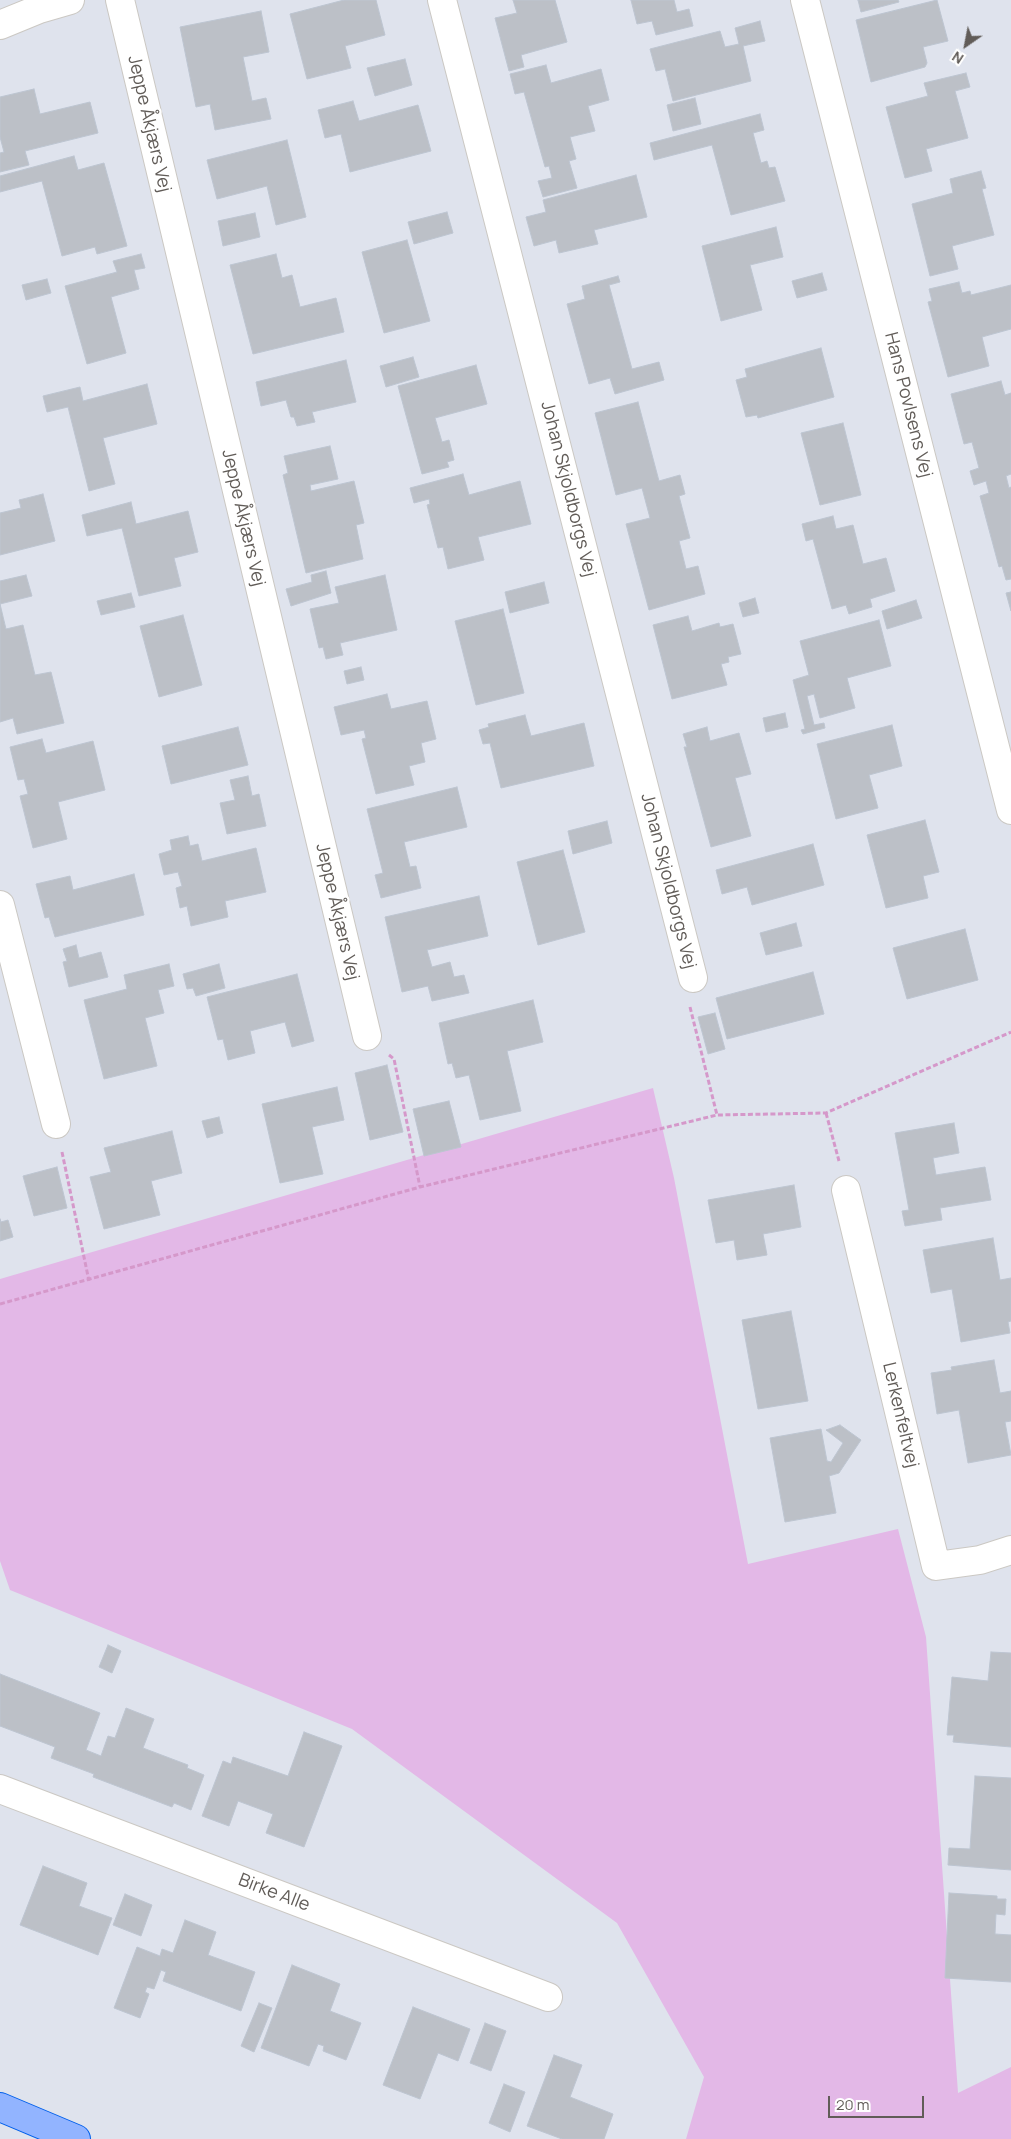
<!DOCTYPE html>
<meta charset="utf-8">
<style>
body{margin:0}
#map{position:relative;width:1011px;height:2139px;overflow:hidden;background:#dfe3ed;font-family:Manrope,sans-serif}
canvas{display:block}
.north{position:absolute;left:941px;top:20px;width:50px;height:50px;-webkit-text-stroke:4px #fff;paint-order:stroke;rotate:213deg;font-size:14px;font-weight:700;line-height:20px;text-align:center;color:#615c58}
.north::after{content:'';display:block;margin:auto;width:18px;height:22px;background:#615c58;clip-path:polygon(50% 0,100% 100%,50% 72%,0 100%)}
.scale{position:absolute;left:828px;top:2096px;width:96px;height:22px;box-sizing:border-box;border:2px solid #615c58;border-top:0;padding-left:6px;font-size:15px;line-height:18px;white-space:nowrap;color:#615c58;-webkit-text-stroke:4px #fff;paint-order:stroke}
</style>
<div id="map">
<canvas width="1011" height="2139"></canvas>
<div class="north">N</div>
<div class="scale">20 m</div>
</div>
<script>
const ctx = document.querySelector('canvas').getContext('2d');
ctx.lineJoin = 'round';
function fillPath(path, color) { ctx.fillStyle = color; ctx.fill(path, 'evenodd'); }
const poly = rows => new Path2D(rows.map(r => 'M' + r).join(''));
function strokePath(path, color, width, dash) { ctx.strokeStyle = color; ctx.lineWidth = width; ctx.lineCap = dash ? 'butt' : 'round'; ctx.setLineDash(dash || []); ctx.stroke(path); }
function drawText(font, color, halo, rows, align = 'center') {
  ctx.font = font + ' Manrope,sans-serif'; ctx.lineWidth = 4.5; ctx.setLineDash([]); ctx.textBaseline = 'middle'; ctx.strokeStyle = halo; ctx.fillStyle = color; for (const [text, x, y, turn = 0] of rows) {
    ctx.save(); ctx.translate(x, y); ctx.rotate((+turn || 0) * Math.PI / 180); ctx.textAlign = isNaN(turn) ? turn : align; if (halo) ctx.strokeText(text, 0, 0); ctx.fillText(text, 0, 0); ctx.restore();
  }
}
fillPath(poly([
 [653,1088,674,1178,748,1564,898,1529,926,1637,958,2093,1011,2067,1011,2139,686,2139,704,2077,617,1923,352,1729,10,1590,0,1561,0,1279]
]), '#e3b8e7');
const building = poly([
 [344,0,376,0,385,35,345,46,351,68,307,79,290,14,344,0],
 [513,0,555,0,567,42,521,55,524,67,509,71,495,18,517,13,513,0],
 [631,0,674,0,677,12,689,9,693,26,656,35,652,21,637,24,631,0],
 [858,0,898,0,899,2,861,12,858,0],
 [937,0,948,41,923,47,927,63,925,67,871,82,856,20,937,0],
 [261,11,269,52,243,57,252,101,266,98,271,119,215,130,210,104,196,107,180,27,261,11],
 [760,21,765,41,743,46,751,81,673,101,665,69,656,71,650,49,720,31,725,47,739,44,735,28,760,21],
 [405,59,412,85,375,96,367,68,405,59],
 [546,65,551,83,601,69,609,100,588,106,595,131,570,137,576,159,569,161,577,188,543,197,538,181,552,178,549,166,545,167,524,92,515,94,510,74,546,65],
 [966,73,970,87,955,91,968,138,926,149,932,171,905,178,886,107,928,96,924,83,966,73],
 [34,89,40,114,90,102,98,133,25,151,29,165,0,172,0,153,4,152,0,137,0,97,34,89],
 [695,98,701,124,673,131,667,105,695,98],
 [353,101,359,121,418,105,431,151,350,172,341,134,325,138,318,110,353,101],
 [760,114,764,130,753,133,761,163,767,161,769,168,775,167,785,201,731,215,712,145,654,160,650,143,760,114],
 [287,140,306,217,276,225,267,186,217,199,207,160,287,140],
 [74,156,78,170,104,163,127,246,97,254,95,247,62,256,42,181,0,192,0,176,74,156],
 [981,171,986,188,982,189,994,235,952,246,958,269,930,276,912,204,953,193,950,179,981,171],
 [636,175,647,217,594,230,598,244,559,253,556,240,534,246,526,217,546,212,543,200,636,175],
 [447,212,453,233,414,244,408,222,447,212],
 [255,213,260,237,223,246,218,221,255,213],
 [776,227,783,257,750,265,762,310,721,321,702,246,776,227],
 [407,240,430,321,384,333,362,252,407,240],
 [141,254,145,268,134,270,139,289,111,297,126,353,87,364,65,286,117,272,113,261,141,254],
 [276,254,282,278,292,275,300,307,336,298,344,332,253,354,230,265,276,254],
 [822,273,827,290,797,298,792,281,822,273],
 [618,276,620,282,609,285,632,369,659,362,664,380,615,394,610,378,589,384,567,304,585,299,582,286,618,276],
 [47,279,51,293,26,300,22,285,47,279],
 [959,282,962,293,970,291,971,295,1011,285,1011,329,982,337,989,366,948,377,928,302,932,301,929,289,959,282],
 [821,348,834,397,758,418,757,415,746,417,736,380,747,377,745,369,821,348],
 [413,357,419,377,386,387,380,366,413,357],
 [346,360,356,402,312,412,315,422,297,426,294,417,291,417,286,400,261,406,256,382,346,360],
 [476,365,487,404,435,418,442,442,449,440,454,460,447,462,449,467,422,474,398,386,476,365],
 [1001,381,1005,395,1011,393,1011,474,1006,476,1009,488,1011,487,1011,579,1006,580,1002,566,999,567,980,496,989,493,986,481,974,485,970,471,979,468,972,442,964,444,951,394,1001,381],
 [147,384,157,424,103,438,115,484,89,491,68,407,47,412,43,396,80,387,83,401,147,384],
 [638,402,659,481,680,475,685,494,679,496,690,538,679,541,686,569,698,566,705,594,649,610,626,524,650,518,642,488,616,495,595,413,638,402],
 [843,423,861,495,820,505,801,433,843,423],
 [330,446,338,479,310,485,311,491,354,481,364,523,356,525,363,559,306,573,283,475,288,473,284,456,330,446],
 [463,474,469,495,520,481,531,524,478,537,484,560,448,569,443,547,438,548,427,505,430,504,429,499,414,503,410,488,463,474],
 [43,494,55,541,0,555,0,513,21,508,19,500,43,494],
 [131,502,136,524,188,511,198,552,174,558,181,586,139,596,122,528,87,536,82,515,131,502],
 [833,516,836,529,853,525,863,564,886,558,895,591,870,599,872,607,849,614,846,605,832,609,813,539,806,541,802,524,833,516],
 [326,571,331,593,291,606,286,589,312,582,311,575,326,571],
 [26,575,32,596,0,604,6,629,23,625,35,675,51,672,64,723,17,734,13,718,0,722,0,581,26,575],
 [385,575,397,630,340,643,343,655,326,659,323,647,319,648,310,609,339,603,335,587,385,575],
 [544,582,549,603,510,613,505,592,544,582],
 [1011,592,1011,611,1006,593,1011,592],
 [131,593,135,607,101,615,97,601,131,593],
 [755,598,759,613,743,617,739,603,755,598],
 [916,600,922,618,887,629,882,611,916,600],
 [503,609,524,693,476,705,455,621,503,609],
 [183,615,202,685,159,697,140,626,183,615],
 [688,616,692,631,719,623,720,627,733,624,741,654,728,657,729,662,721,664,727,685,672,699,653,625,688,616],
 [879,620,891,666,847,678,855,708,820,718,814,694,807,696,814,725,824,723,825,728,803,734,801,730,805,729,793,680,809,675,800,641,879,620],
 [361,667,364,680,347,684,344,671,361,667],
 [387,694,391,709,427,701,436,739,421,743,425,762,409,766,414,785,376,794,362,739,366,738,364,730,341,735,334,707,387,694],
 [785,713,788,727,766,732,763,718,785,713],
 [525,715,531,736,584,723,594,766,501,788,490,743,483,744,479,730,489,727,488,724,525,715],
 [892,725,902,766,869,775,878,808,836,819,817,744,892,725],
 [238,727,248,765,171,784,162,746,238,727],
 [707,727,710,741,739,733,751,774,735,778,751,836,711,847,684,747,687,747,683,734,707,727],
 [42,739,46,753,93,741,105,790,58,802,67,839,33,848,20,796,28,794,24,779,18,780,10,747,42,739],
 [248,776,252,796,259,794,266,826,227,834,220,803,235,800,230,780,248,776],
 [457,787,467,827,404,842,410,867,416,866,421,888,381,898,375,875,383,873,367,809,457,787],
 [925,820,939,872,923,876,928,898,886,908,867,835,925,820],
 [607,821,612,843,573,854,568,831,607,821],
 [188,836,190,846,198,844,202,861,256,848,266,892,225,901,228,917,191,926,187,906,180,908,176,888,182,886,178,872,164,875,159,854,172,850,170,840,188,836],
 [813,844,824,885,752,905,747,887,722,894,716,870,813,844],
 [563,850,585,932,538,945,517,862,563,850],
 [134,874,144,915,55,937,49,917,45,918,36,884,70,876,73,890,134,874],
 [479,896,488,936,427,950,432,967,450,962,454,977,464,975,469,993,432,1001,428,986,402,992,385,917,479,896],
 [796,923,802,946,766,955,760,933,796,923],
 [965,929,978,980,907,999,893,948,965,929],
 [76,945,79,958,101,952,108,977,69,987,63,962,67,961,63,949,76,945],
 [169,964,174,986,158,990,164,1013,145,1018,157,1066,104,1079,84,1000,127,989,124,975,169,964],
 [219,964,225,988,196,996,193,988,187,989,183,974,219,964],
 [813,972,824,1014,727,1039,716,998,813,972],
 [297,974,314,1041,292,1047,285,1022,250,1031,255,1053,228,1060,223,1039,218,1040,207,997,297,974],
 [533,1000,543,1042,507,1051,521,1111,480,1120,469,1075,456,1078,452,1063,448,1064,439,1023,533,1000],
 [715,1013,725,1049,708,1054,698,1017,715,1013],
 [387,1065,403,1132,370,1140,355,1073,387,1065],
 [337,1087,344,1120,312,1127,323,1174,280,1183,262,1104,337,1087],
 [449,1101,461,1147,424,1156,413,1109,449,1101],
 [219,1117,223,1133,207,1138,202,1121,219,1117],
 [954,1123,959,1153,933,1158,936,1175,985,1167,991,1200,940,1208,942,1220,905,1226,902,1211,909,1210,895,1133,954,1123],
 [172,1131,182,1173,151,1181,160,1215,104,1229,90,1177,111,1172,104,1148,172,1131],
 [57,1167,67,1208,34,1216,23,1176,57,1167],
 [794,1185,801,1227,763,1234,767,1255,737,1260,734,1240,716,1243,708,1200,794,1185],
 [0,1219,1,1222,8,1220,13,1237,0,1241,0,1219],
 [993,1238,1000,1280,1011,1278,1011,1321,1008,1322,1010,1333,961,1342,952,1289,931,1293,923,1250,993,1238],
 [791,1311,808,1401,758,1409,742,1320,791,1311],
 [994,1360,1000,1393,1011,1391,1011,1421,1005,1422,1011,1455,968,1463,959,1410,937,1414,931,1373,952,1370,951,1367,994,1360],
 [840,1425,861,1440,839,1473,829,1476,836,1513,785,1522,770,1438,821,1429,827,1461,831,1462,843,1443,826,1430,840,1425],
 [108,1645,121,1651,112,1673,99,1667,108,1645],
 [991,1652,1011,1653,1011,1747,953,1742,954,1735,947,1735,952,1677,988,1681,991,1652],
 [0,1674,100,1713,86,1750,101,1756,108,1736,115,1738,126,1708,154,1719,143,1748,188,1765,187,1768,204,1775,191,1810,174,1803,172,1807,93,1777,94,1774,51,1758,55,1747,0,1726,0,1674],
 [304,1732,342,1746,304,1847,266,1833,273,1814,238,1801,229,1826,202,1816,223,1761,231,1764,233,1757,288,1776,304,1732],
 [975,1776,1011,1778,1011,1870,948,1865,949,1848,970,1849,975,1776],
 [43,1866,87,1883,79,1906,112,1918,98,1955,20,1925,43,1866],
 [949,1893,997,1896,997,1899,1006,1899,1005,1915,996,1914,995,1934,1011,1935,1011,1982,945,1978,949,1893],
 [125,1894,152,1905,141,1936,113,1925,125,1894],
 [185,1920,216,1932,208,1955,255,1972,241,2011,163,1981,166,1972,161,1970,154,1989,147,1987,145,1992,149,1994,140,2018,114,2008,137,1947,160,1956,162,1949,173,1953,185,1920],
 [292,1965,340,1984,330,2011,361,2023,346,2060,323,2051,324,2046,318,2044,309,2066,261,2048,292,1965],
 [259,2003,272,2008,254,2052,241,2046,259,2003],
 [413,2007,470,2029,458,2061,438,2053,420,2099,383,2085,413,2007],
 [485,2023,506,2031,491,2071,470,2063,485,2023],
 [554,2055,582,2065,570,2097,613,2114,604,2139,562,2139,527,2126,554,2055],
 [504,2084,525,2092,510,2132,489,2123,504,2084]
]);
fillPath(building, '#bcc0c7');
strokePath(building, '#bdc5d1', 1);
const minor = poly([
 [120,0,367,1036],
 [442,0,693,978],
 [805,0,1011,810],
 [0,905,56,1124],
 [846,1190,936,1566,980,1560,1011,1550],
 [0,1789,548,1997]
]);
const tertiary = poly([
 [0,25,39,9,70,0]
]);
const trunk = poly([
 [0,2107,76,2139]
]);
strokePath(minor, '#cbc8c3', 30);
strokePath(tertiary, '#cbc8c3', 30);
strokePath(trunk, '#005feb', 30);
strokePath(poly([
 [690,1007,717,1115],
 [389,1055,394,1059,420,1187],
 [826,1113,839,1161],
 [62,1152,89,1281],
 [0,1304,420,1187,717,1115,826,1113,1011,1032]
]), '#d598ca', 3, [5, 2.5]);
strokePath(minor, '#fff', 28);
strokePath(tertiary, '#fff', 28);
strokePath(trunk, '#92b4ff', 28);
drawText('18px', '#615c58', '#fff', [
 ["Jeppe Åkjærs Vej",149,124,77],
 ["Hans Povlsens Vej",908,405,76],
 ["Johan Skjoldborgs Vej",568,489,76],
 ["Jeppe Åkjærs Vej",243,518,77],
 ["Johan Skjoldborgs Vej",668,881,76],
 ["Jeppe Åkjærs Vej",337,912,77],
 ["Lerkenfeltvej",900,1415,77],
 ["Birke Alle",274,1893,21]
]);
</script>
